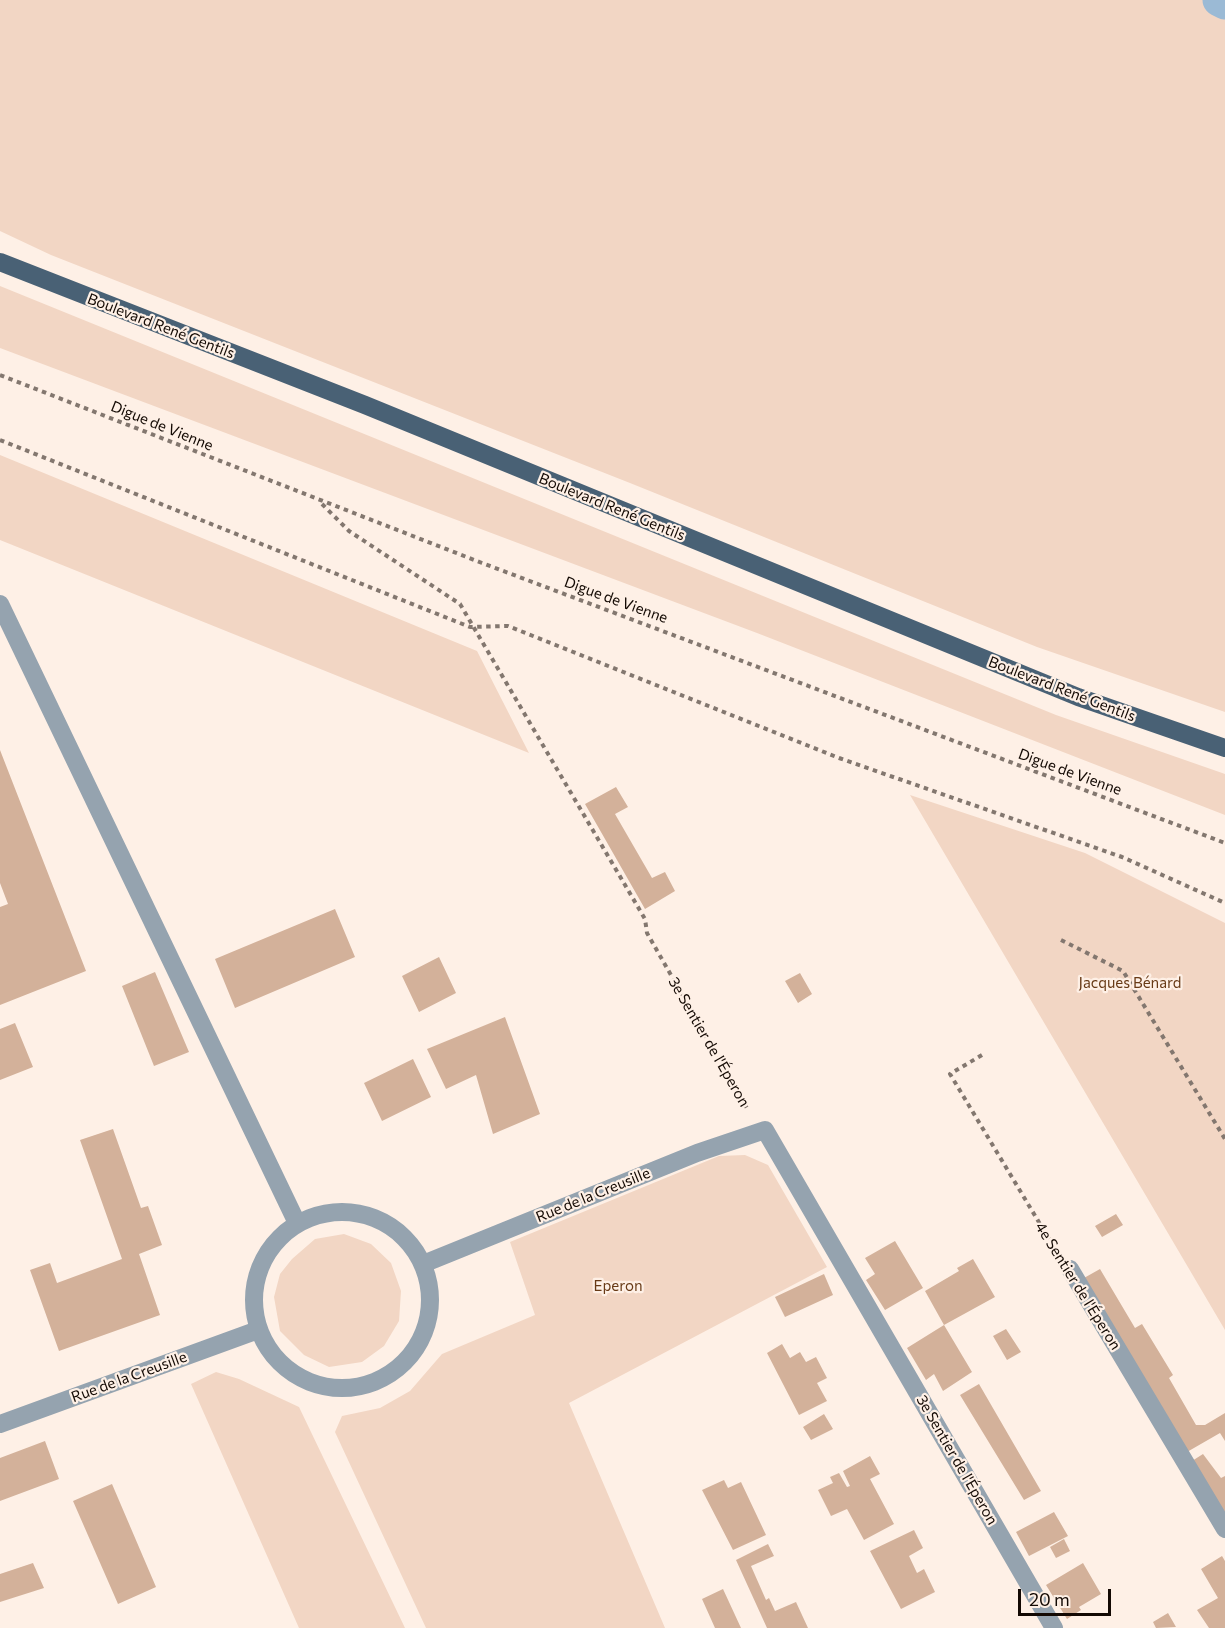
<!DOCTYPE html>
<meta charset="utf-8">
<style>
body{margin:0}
#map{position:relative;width:1225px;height:1628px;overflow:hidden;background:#fef0e6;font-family:Commissioner,sans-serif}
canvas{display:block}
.scale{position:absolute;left:1018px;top:1589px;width:93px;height:27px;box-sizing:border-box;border:3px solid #130903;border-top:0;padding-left:8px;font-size:18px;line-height:21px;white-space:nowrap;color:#130903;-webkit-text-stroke:4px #fef0e6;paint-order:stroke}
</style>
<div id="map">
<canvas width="1225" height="1628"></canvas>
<div class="scale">20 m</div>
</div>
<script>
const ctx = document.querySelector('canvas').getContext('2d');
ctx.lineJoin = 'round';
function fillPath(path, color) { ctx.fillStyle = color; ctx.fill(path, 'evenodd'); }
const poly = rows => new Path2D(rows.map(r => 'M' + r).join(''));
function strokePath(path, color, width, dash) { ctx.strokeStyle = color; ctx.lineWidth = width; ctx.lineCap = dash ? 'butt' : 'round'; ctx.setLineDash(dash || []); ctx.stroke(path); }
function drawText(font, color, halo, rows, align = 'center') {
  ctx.font = font + ' Commissioner,sans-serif'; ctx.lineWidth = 4.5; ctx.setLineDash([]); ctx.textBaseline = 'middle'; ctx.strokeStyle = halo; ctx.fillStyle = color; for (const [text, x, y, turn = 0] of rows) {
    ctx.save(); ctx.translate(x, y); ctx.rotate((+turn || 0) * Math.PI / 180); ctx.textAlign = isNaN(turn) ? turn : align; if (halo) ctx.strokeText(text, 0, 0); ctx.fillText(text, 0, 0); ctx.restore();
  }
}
fillPath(poly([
 [0,0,1225,0,1225,712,1037,647,630,483,51,255,0,231],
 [0,286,1056,715,1225,774,1225,815,757,633,0,348],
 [0,455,477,651,529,753,0,540],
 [910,795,1085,853,1225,923,1225,1330],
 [745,1155,768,1165,827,1267,569,1403,665,1628,426,1628,335,1432,342,1416,380,1408,410,1391,442,1354,535,1315,510,1242,719,1156],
 [344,1234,371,1244,391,1263,401,1291,399,1321,384,1346,362,1362,329,1367,304,1355,280,1331,274,1297,280,1274,292,1259,315,1239],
 [216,1372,239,1379,299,1407,405,1628,299,1628,191,1384]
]), '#f2d6c4');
strokePath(poly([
 [1219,0,1225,3]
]), '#9bbad5', 33);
fillPath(poly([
 [0,750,86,971,0,1005,0,907,8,904,0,883],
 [616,787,628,807,615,814,652,878,665,872,675,891,645,909,585,804],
 [335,909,355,957,235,1008,215,959],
 [439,957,456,993,419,1012,402,976],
 [155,972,189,1052,154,1066,122,986],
 [800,973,812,994,798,1003,785,981],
 [505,1017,540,1114,493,1134,476,1075,446,1089,427,1049],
 [15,1023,33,1067,0,1080,0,1029],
 [413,1059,431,1097,382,1121,364,1083],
 [113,1129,141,1208,148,1206,162,1245,139,1254,160,1315,59,1351,30,1270,50,1263,57,1283,122,1259,80,1140],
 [1116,1214,1123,1225,1102,1237,1095,1226],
 [895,1241,923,1288,885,1310,866,1280,875,1274,865,1258],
 [973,1259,995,1297,944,1325,925,1291,959,1271,957,1268],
 [1100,1269,1135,1328,1142,1324,1173,1375,1169,1378,1196,1425,1205,1425,1225,1413,1225,1441,1220,1433,1187,1452,1084,1278],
 [824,1274,833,1295,785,1317,775,1297],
 [944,1325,972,1372,943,1391,934,1374,926,1380,907,1348],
 [1006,1329,1021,1352,1007,1360,993,1336],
 [782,1344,790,1358,800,1352,806,1362,816,1357,827,1378,817,1383,827,1401,799,1415,767,1353],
 [979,1384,1041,1491,1024,1500,960,1395],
 [824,1414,833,1429,811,1440,803,1427],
 [45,1441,59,1479,0,1501,0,1458],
 [1203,1454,1221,1478,1225,1476,1225,1516,1192,1461],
 [870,1456,880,1474,870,1479,894,1524,864,1540,847,1509,831,1516,818,1490,833,1483,830,1477,839,1473,847,1487,850,1486,843,1471],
 [724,1480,728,1488,741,1482,766,1535,733,1550,702,1490],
 [112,1484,156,1587,118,1604,73,1501],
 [1054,1512,1068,1536,1029,1556,1016,1532],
 [914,1530,923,1548,909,1556,917,1573,924,1569,935,1592,901,1609,870,1551],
 [1064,1539,1070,1551,1056,1558,1050,1547],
 [768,1544,774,1556,751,1566,766,1600,769,1598,775,1611,796,1602,808,1628,767,1628,736,1560],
 [1222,1556,1225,1561,1225,1628,1209,1628,1197,1610,1218,1598,1201,1569],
 [33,1563,44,1588,0,1602,0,1574],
 [1083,1563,1101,1594,1079,1607,1081,1610,1067,1619,1046,1585],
 [723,1589,741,1628,715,1628,702,1599],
 [1168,1613,1176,1627,1156,1628,1153,1622]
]), '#d3b19a');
strokePath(poly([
 [0,375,482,563,1225,843],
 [0,440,470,627,508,626,839,758,1122,857,1225,903],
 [322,504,349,531,460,604,645,919,647,933,748,1110],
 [1061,940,1123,971,1225,1139],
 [982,1055,950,1074,1055,1249]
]), '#83776f', 4, [4.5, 4.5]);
strokePath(poly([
 [0,604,297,1223],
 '254 1300a88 88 0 1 1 176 0a88 88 0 1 1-176 0Z',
 [423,1264,697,1153,765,1130,1054,1628],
 [1070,1269,1225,1529],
 [0,1424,258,1330]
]), '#95a3af', 18);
strokePath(poly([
 [0,262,365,405,1078,697,1225,748]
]), '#496175', 18);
drawText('15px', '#130903', '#fef0e6', [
 ["Boulevard René Gentils",161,326,21],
 ["Digue de Vienne",162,426,22],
 ["Boulevard René Gentils",612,507,22],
 ["Digue de Vienne",616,600,20],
 ["Boulevard René Gentils",1062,689,21],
 ["Digue de Vienne",1070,772,20],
 ["3e Sentier de l'Éperon",709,1042,60],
 ["Rue de la Creusille",593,1195,-22],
 ["4e Sentier de l'Éperon",1078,1286,58],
 ["Rue de la Creusille",129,1377,-20],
 ["3e Sentier de l'Éperon",957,1460,60]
]);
drawText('15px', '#683a16', '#fef0e6', [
 ["Jacques Bénard",1130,983],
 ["Eperon",618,1286]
]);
</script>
